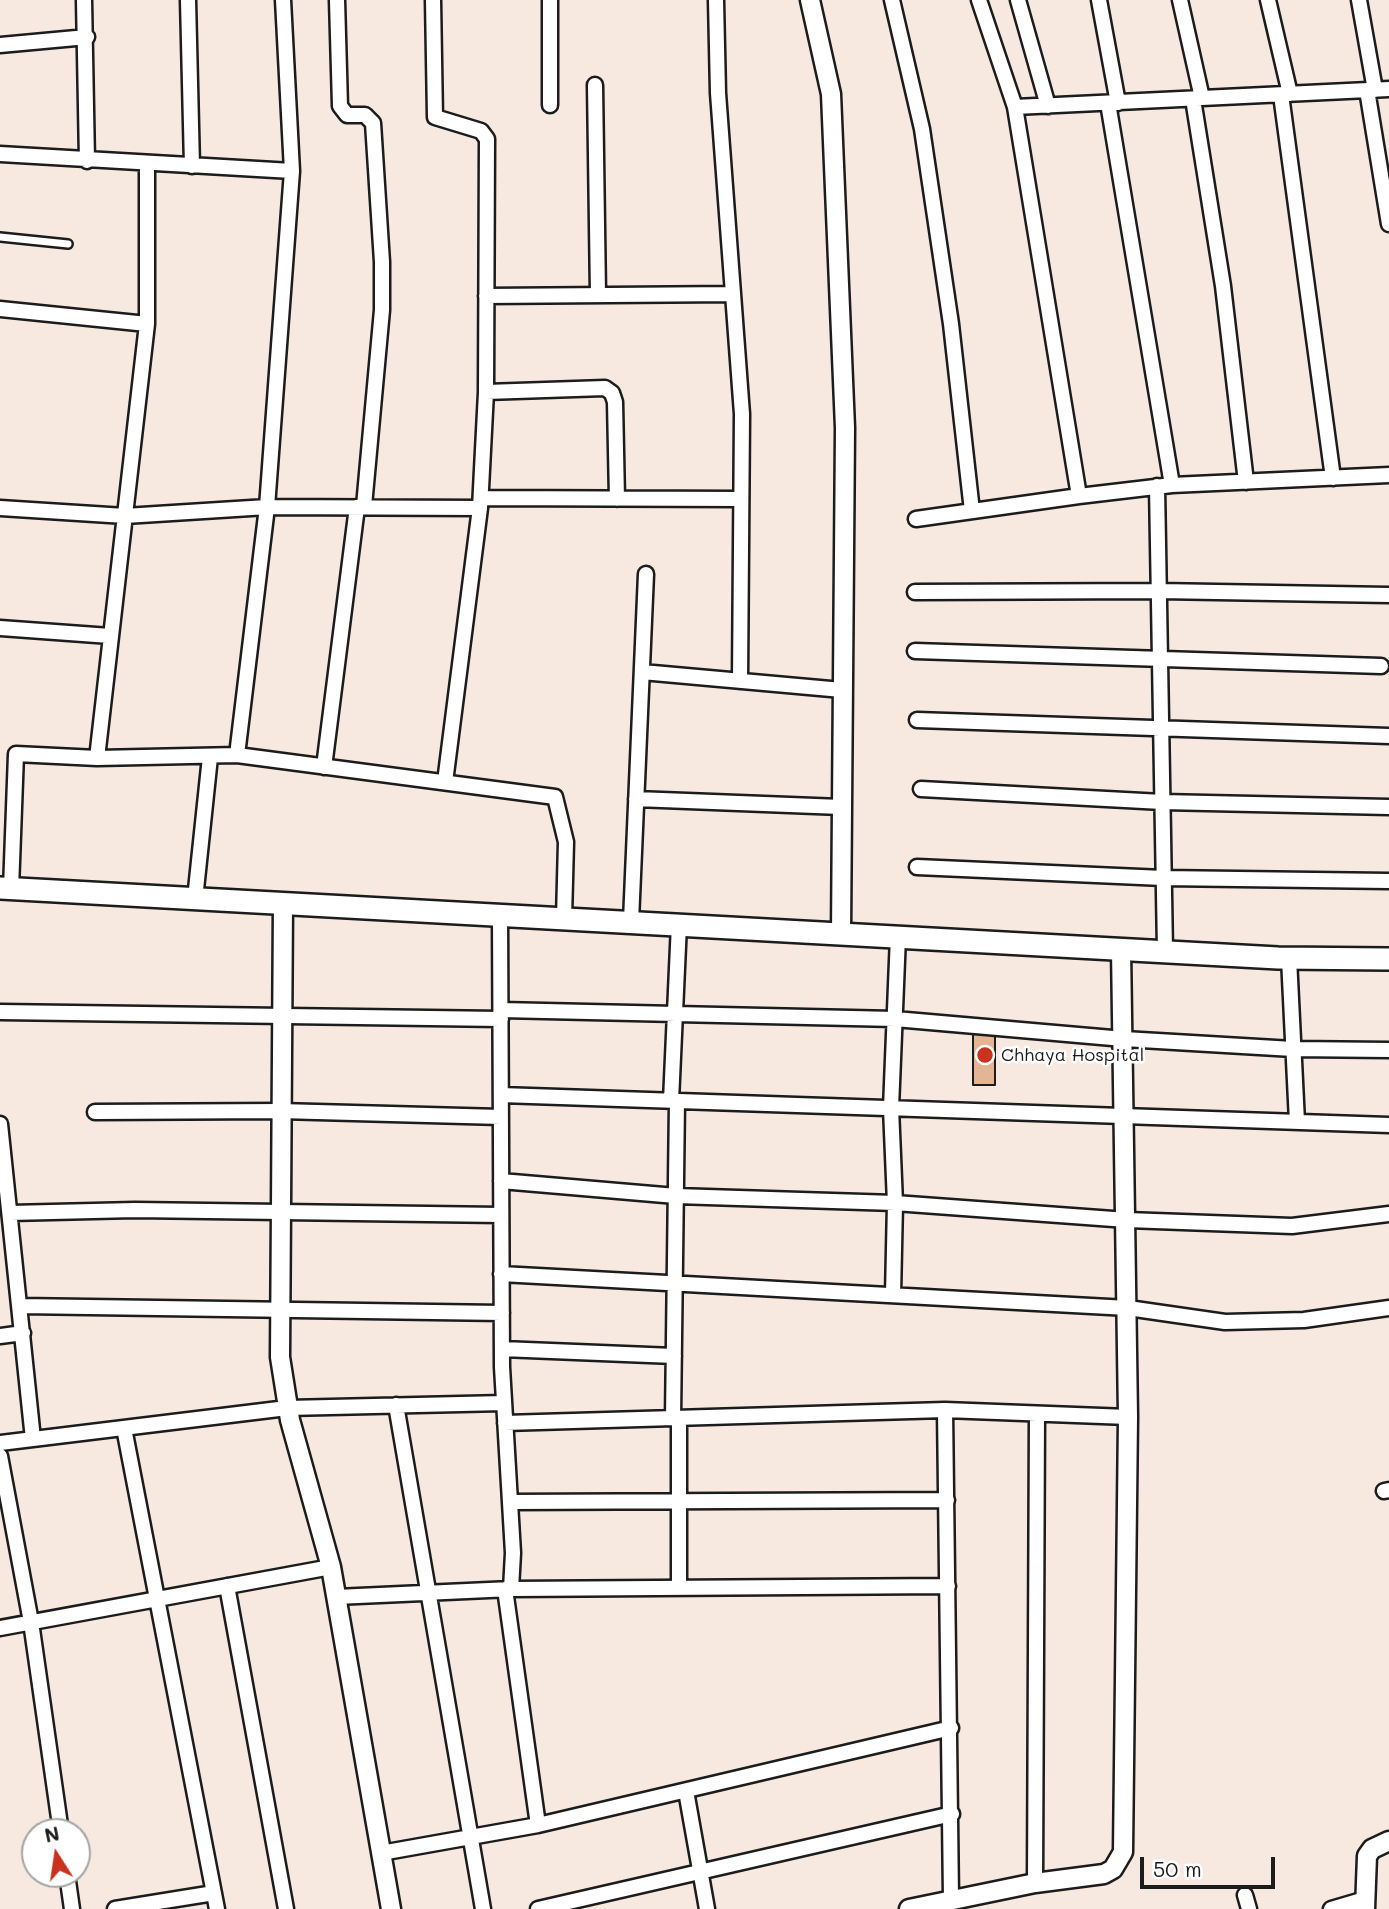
<!DOCTYPE html>
<style>
body{margin:0}
#map{position:relative;width:1389px;height:1909px;overflow:hidden;background:#f7e9df;font-family:Mali,sans-serif}
canvas{display:block}
.north{position:absolute;left:21px;top:1818px;width:70px;height:70px;box-sizing:border-box;background:#fff;border:2px solid #a4a4a4;border-radius:50%;rotate:348deg;font-size:19px;font-weight:700;line-height:28px;text-align:center;color:#1c1c1c}
.north::after{content:'';display:block;margin:auto;width:24px;height:32px;background:#c8321e;clip-path:polygon(50% 0,100% 100%,50% 72%,0 100%)}
.scale{position:absolute;left:1140px;top:1857px;width:135px;height:32px;box-sizing:border-box;border:4px solid #1c1c1c;border-top:0;padding-left:9px;font-size:21px;line-height:24px;white-space:nowrap;color:#1c1c1c;-webkit-text-stroke:5px #fff;paint-order:stroke}
</style>
<div id="map">
<canvas width="1389" height="1909"></canvas>
<div class="north">N</div>
<div class="scale">50 m</div>
</div>
<script>
const ctx = document.querySelector('canvas').getContext('2d');
ctx.lineJoin = 'round';
function fillPath(path, color) { ctx.fillStyle = color; ctx.fill(path, 'evenodd'); }
const poly = rows => new Path2D(rows.map(r => 'M' + r).join(''));
function strokePath(path, color, width, dash) { ctx.strokeStyle = color; ctx.lineWidth = width; ctx.lineCap = dash ? 'butt' : 'round'; ctx.setLineDash(dash || []); ctx.stroke(path); }
function drawText(font, color, halo, rows, align = 'center') {
  ctx.font = font + ' Mali,sans-serif'; ctx.lineWidth = 5; ctx.setLineDash([]); ctx.textBaseline = 'middle'; ctx.strokeStyle = halo; ctx.fillStyle = color; for (const [text, x, y, turn = 0] of rows) {
    ctx.save(); ctx.translate(x, y); ctx.rotate((+turn || 0) * Math.PI / 180); ctx.textAlign = isNaN(turn) ? turn : align; if (halo) ctx.strokeText(text, 0, 0); ctx.fillText(text, 0, 0); ctx.restore();
  }
}
const building = poly([
 [973,1028,995,1028,995,1085,973,1085,973,1028]
]);
fillPath(building, '#e4b595');
strokePath(building, '#1c1c1c', 2);
const service = poly([
 [0,237,68,244]
]);
const minor = poly([
 [84,0,87,161],
 [188,0,192,166],
 [283,0,292,171],
 [337,0,340,106,347,115,365,115,373,123,382,262,382,310,364,506],
 [433,0,435,117,481,131,487,139,486,392,480,508],
 [716,0,718,93,742,414,740,681],
 [892,0,922,129,951,324,972,511],
 [979,0,1015,107,1079,496,1172,485,1389,475],
 [1018,0,1048,106],
 [1099,0,1118,103],
 [1180,0,1202,98],
 [1268,0,1290,94],
 [1359,0,1375,90],
 [0,45,87,37],
 [595,85,598,295],
 [1367,90,1389,224],
 [1281,95,1333,478],
 [1193,99,1223,286,1246,482],
 [1108,103,1172,485],
 [550,105,550,0],
 [1015,107,1389,89],
 [0,154,292,171,267,507,237,755,97,758,16,754,11,889],
 [486,296,733,294],
 [0,309,147,324,97,758],
 [147,324,147,164],
 [486,392,605,388,612,393,615,402,617,499],
 [1157,486,1165,951],
 [482,498,741,499],
 [0,508,125,516,267,507,480,508,445,782],
 [916,519,1079,496],
 [915,592,1159,591,1389,595],
 [0,628,110,636],
 [915,651,1381,666],
 [642,672,842,690],
 [917,720,1389,736],
 [237,755,555,797,566,842,564,918],
 [324,767,357,507],
 [921,789,1162,802,1389,807],
 [636,799,841,807],
 [917,867,1163,878,1389,881],
 [195,899,210,757],
 [500,915,502,1367,513,1553,511,1589],
 [631,921,646,574],
 [1289,958,1297,1122],
 [501,1010,895,1019,1124,1039,1293,1049,1389,1050],
 [0,1012,501,1019],
 [501,1095,1389,1125],
 [671,1101,679,924],
 [95,1112,280,1111,501,1117],
 [0,1124,33,1439],
 [501,1181,676,1196,895,1203,1127,1220,1292,1226,1389,1214],
 [10,1213,135,1210,501,1215],
 [501,1274,1128,1308,1225,1322,1304,1320,1389,1308],
 [893,1295,895,1203,891,1108,898,936],
 [20,1306,502,1313],
 [0,1336,23,1333],
 [502,1349,674,1356],
 [396,1405,483,1909],
 [945,1410,951,1899],
 [673,1418,677,1101],
 [679,1418,679,1587],
 [505,1423,945,1410,1128,1417],
 [124,1428,217,1909],
 [0,1443,287,1408,504,1403],
 [0,1456,31,1622,61,1832],
 [1384,1491,1389,1490],
 [510,1502,947,1500],
 [227,1586,286,1909],
 [505,1589,538,1825],
 [336,1597,511,1589,948,1586],
 [0,1628,331,1567],
 [686,1791,707,1909],
 [381,1853,538,1825,951,1728],
 [67,1874,72,1909],
 [1035,1883,1037,1414],
 [1245,1895,1249,1909],
 [115,1909,214,1893],
 [538,1909,952,1814],
 [1331,1909,1365,1899]
]);
const tertiary = poly([
 [810,0,831,94,845,428,841,933],
 [283,903,280,1357,290,1420,331,1567,391,1909],
 [909,1909,1035,1883,1104,1874,1113,1869,1123,1852,1128,1417,1121,949],
 [1365,1909,1367,1856,1372,1849,1389,1841]
]);
const secondary = poly([
 [0,888,1278,958,1389,959]
]);
strokePath(service, '#1c1c1c', 12);
strokePath(minor, '#1c1c1c', 19);
strokePath(tertiary, '#1c1c1c', 23);
strokePath(secondary, '#1c1c1c', 26);
strokePath(service, '#fff', 7);
strokePath(minor, '#fff', 14);
strokePath(tertiary, '#fff', 18);
strokePath(secondary, '#fff', 21);
for (const [x, y, r, color] of [
 [985,1055,9,"#c8321e"]
]) { const dot = new Path2D(); dot.arc(x, y, r, 0, 2 * Math.PI); ctx.fillStyle = color; ctx.fill(dot); strokePath(dot, '#fff', 2.5); }
drawText('18px', '#1c1c1c', '#fff', [
 ["Chhaya Hospital",1001,1055]
], 'left');
</script>
